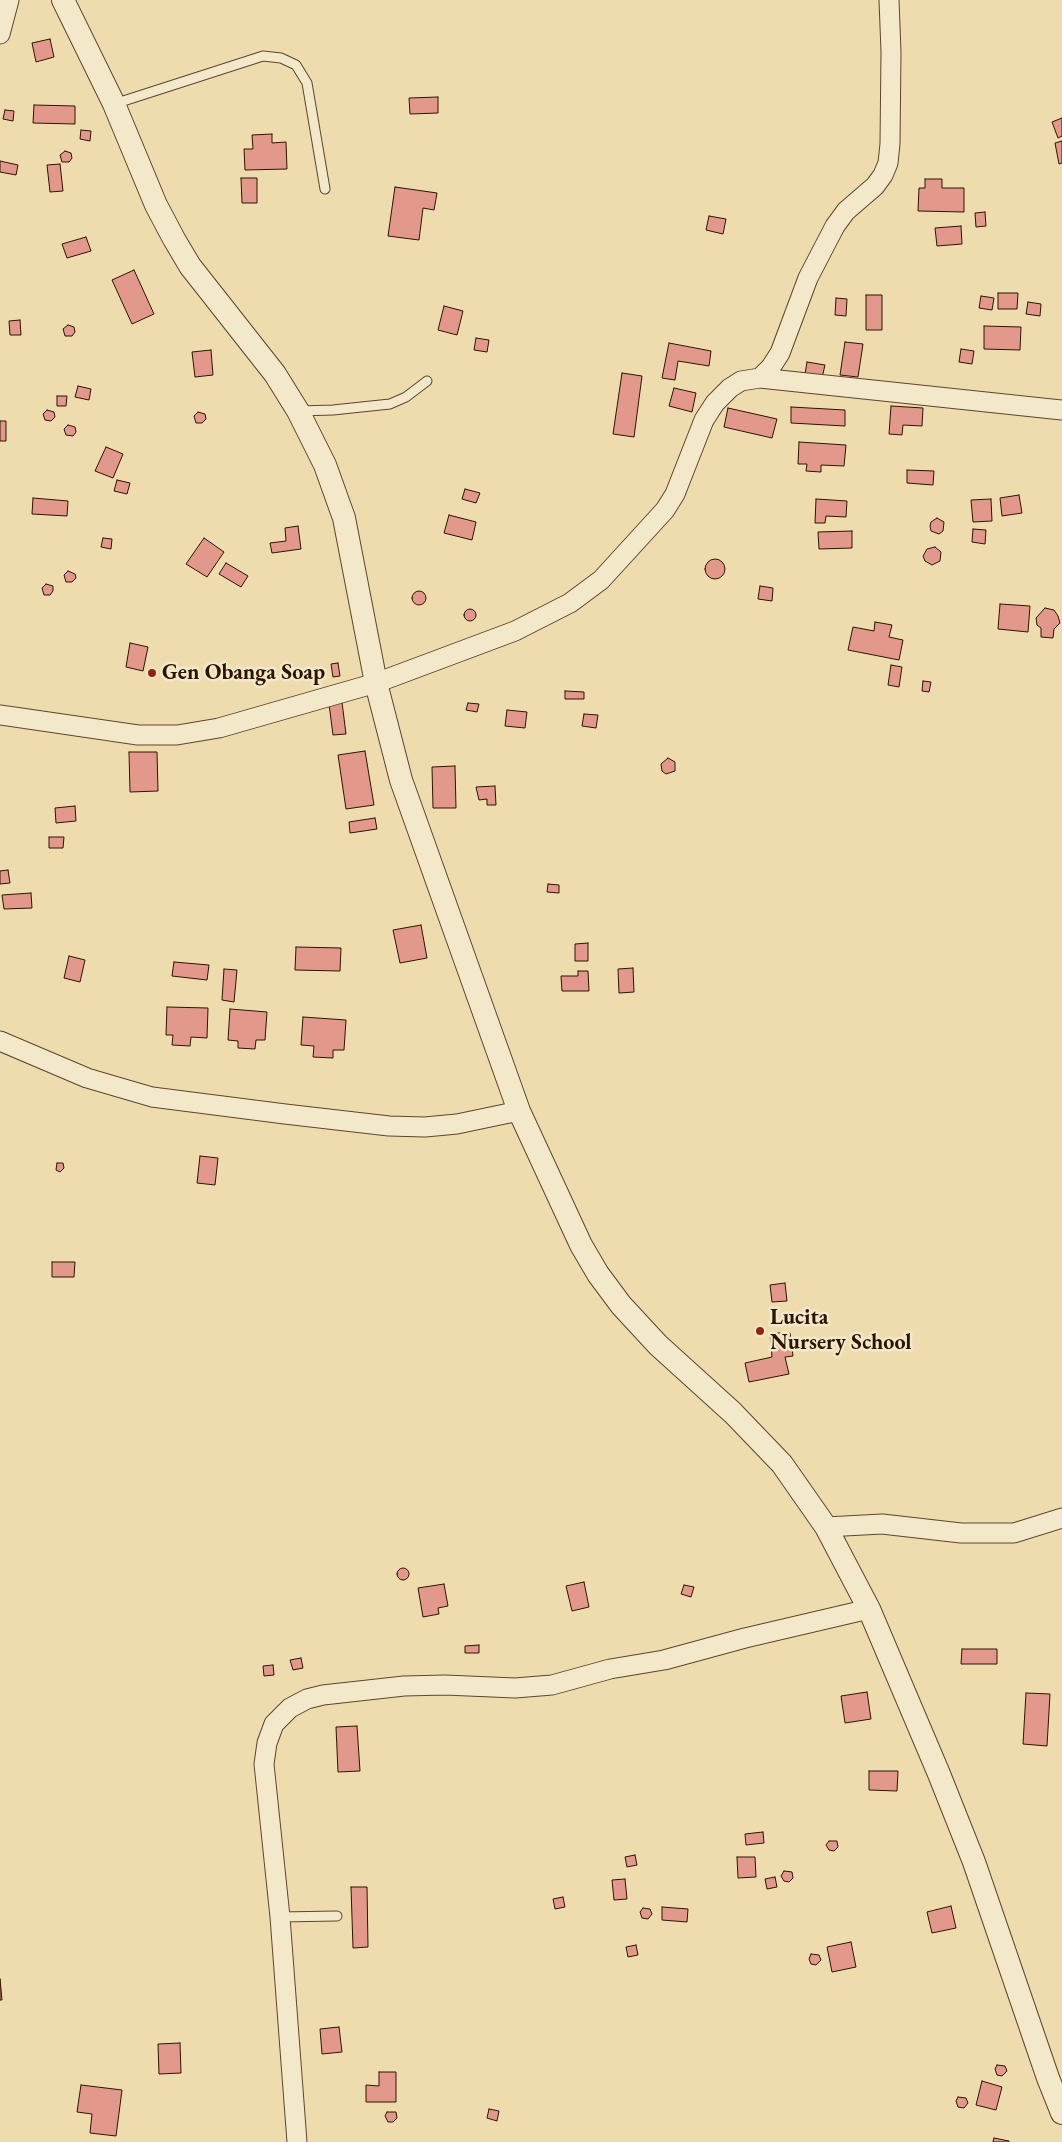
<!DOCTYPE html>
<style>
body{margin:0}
canvas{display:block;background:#eedcae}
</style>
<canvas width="1062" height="2142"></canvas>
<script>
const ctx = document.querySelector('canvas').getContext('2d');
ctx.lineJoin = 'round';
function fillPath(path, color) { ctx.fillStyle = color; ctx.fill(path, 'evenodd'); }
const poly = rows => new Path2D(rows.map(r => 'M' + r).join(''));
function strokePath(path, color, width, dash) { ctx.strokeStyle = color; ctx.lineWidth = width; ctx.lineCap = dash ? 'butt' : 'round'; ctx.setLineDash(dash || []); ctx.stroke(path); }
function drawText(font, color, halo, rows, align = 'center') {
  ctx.font = font + ' "EB Garamond",serif'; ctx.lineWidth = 5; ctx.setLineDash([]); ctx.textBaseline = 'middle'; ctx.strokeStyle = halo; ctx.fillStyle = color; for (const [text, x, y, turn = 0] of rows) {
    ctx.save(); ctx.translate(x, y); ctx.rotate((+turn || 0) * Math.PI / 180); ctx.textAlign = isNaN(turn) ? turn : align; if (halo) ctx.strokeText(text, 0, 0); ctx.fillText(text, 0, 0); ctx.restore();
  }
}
const building = poly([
 [50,39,54,57,36,62,32,43,50,39],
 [438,97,438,113,410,114,409,98,438,97],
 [34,105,75,106,75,124,33,123,34,105],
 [5,110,14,111,13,121,3,119,5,110],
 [1062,118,1062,136,1058,138,1052,122,1062,118],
 [81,130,91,131,90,141,80,139,81,130],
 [272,134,272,143,286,142,287,169,245,170,244,149,253,149,252,135,272,134],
 [1062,141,1062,163,1059,164,1055,143,1062,141],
 [65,151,71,153,72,158,69,162,62,162,60,155,65,151],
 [0,161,18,165,16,175,0,172,0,161],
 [60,164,63,191,50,192,47,165,60,164],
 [241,178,257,178,257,203,242,203,241,178],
 [925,179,942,179,942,188,964,188,964,212,918,211,919,188,925,188,925,179],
 [395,187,437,193,434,210,423,208,419,240,388,236,395,187],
 [985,212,986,226,976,227,975,213,985,212],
 [709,216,726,219,723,234,706,230,709,216],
 [961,226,962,244,937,246,935,228,961,226],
 [86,237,91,251,67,258,62,244,86,237],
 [134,270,154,314,132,324,112,280,134,270],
 [998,293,1018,293,1017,309,998,309,998,293],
 [866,295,882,295,882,330,866,330,866,295],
 [981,296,994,298,992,310,979,308,981,296],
 [836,298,847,299,846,316,835,315,836,298],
 [1028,302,1041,304,1040,316,1026,314,1028,302],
 [444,306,463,311,457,335,438,330,444,306],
 [20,320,21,335,10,335,9,321,20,320],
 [68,325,74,327,75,332,72,336,65,336,63,329,68,325],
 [984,326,1021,327,1020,350,984,349,984,326],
 [476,338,489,340,487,352,474,350,476,338],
 [845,342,863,344,858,377,840,375,845,342],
 [669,343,711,351,709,366,678,361,675,380,662,378,669,343],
 [961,349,974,351,972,364,959,362,961,349],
 [211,350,213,375,195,377,192,352,211,350],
 [807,362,825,365,822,378,805,374,807,362],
 [622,373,642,376,634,437,613,434,622,373],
 [78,386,91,389,89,400,75,397,78,386],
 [674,388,696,393,692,412,669,406,674,388],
 [57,396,67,396,66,406,57,406,57,396],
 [891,406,923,408,922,426,903,425,902,435,889,434,891,406],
 [791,407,845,410,845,426,791,423,791,407],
 [728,408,777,419,772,438,724,427,728,408],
 [47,410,54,412,55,417,51,421,45,420,43,414,47,410],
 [198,412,205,414,206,419,202,423,196,423,194,416,198,412],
 [0,421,6,421,6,441,0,441,0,421],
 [68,425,75,427,76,432,73,436,66,435,64,429,68,425],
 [799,442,846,445,844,466,821,465,821,472,806,471,807,464,798,464,799,442],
 [106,447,123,454,113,478,95,471,106,447],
 [907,470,934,471,933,485,907,483,907,470],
 [117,480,130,483,127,494,114,491,117,480],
 [465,489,480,493,476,503,462,499,465,489],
 [1019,495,1022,513,1002,516,1000,498,1019,495],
 [33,498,68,501,67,516,32,514,33,498],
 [816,499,847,501,846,517,826,516,825,523,815,523,816,499],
 [991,499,992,521,973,522,971,500,991,499],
 [449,515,476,522,472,540,444,533,449,515],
 [937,518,944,522,943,531,939,534,931,531,930,526,931,522,937,518],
 [298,526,301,549,272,553,270,543,286,541,285,528,298,526],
 [973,529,986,530,985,544,972,542,973,529],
 [852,531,852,548,819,549,818,532,852,531],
 [103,538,112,539,111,549,101,547,103,538],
 [204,538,224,552,207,577,186,564,204,538],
 [935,547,941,552,940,561,932,565,925,561,923,556,927,549,935,547],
 '705 569a10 10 0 1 1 20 0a10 10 0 1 1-20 0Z',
 [226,563,248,576,241,587,219,574,226,563],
 [68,571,75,574,76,578,72,582,66,582,64,575,68,571],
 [46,584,53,586,53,591,50,595,44,595,42,588,46,584],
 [760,586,773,588,772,601,758,599,760,586],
 '412 598a7 7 0 1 1 14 0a7 7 0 1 1-14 0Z',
 [1000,604,1030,606,1028,632,998,629,1000,604],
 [1045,608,1054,610,1058,616,1060,623,1054,629,1053,638,1041,637,1041,628,1037,625,1036,618,1045,608],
 '464 615a6 6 0 1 1 12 0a6 6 0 1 1-12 0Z',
 [875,622,892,625,889,637,903,640,899,660,848,650,853,627,874,631,875,622],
 [130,643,148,647,143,671,126,667,130,643],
 [338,663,340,676,333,677,331,664,338,663],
 [891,665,902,667,899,687,888,685,891,665],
 [923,681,931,682,929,692,922,691,923,681],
 [565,691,584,692,584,699,565,699,565,691],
 [342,702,346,734,333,735,329,704,342,702],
 [468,703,479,704,477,712,466,710,468,703],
 [507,710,527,712,525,728,505,726,507,710],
 [584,714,598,715,596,728,582,726,584,714],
 [365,751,374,805,346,809,338,755,365,751],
 [129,752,157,752,158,791,130,792,129,752],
 [668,758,675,762,675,771,666,774,662,771,661,764,668,758],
 [455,766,456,808,433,808,432,767,455,766],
 [495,786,496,805,487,805,487,799,479,800,476,787,495,786],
 [75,806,76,821,56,823,55,808,75,806],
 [375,818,377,829,350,833,349,822,375,818],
 [49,837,64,837,63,848,49,848,49,837],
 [8,870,10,883,0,884,0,871,8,870],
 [548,884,559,885,559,893,547,892,548,884],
 [31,893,32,908,4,909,2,895,31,893],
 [421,925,427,958,400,963,393,930,421,925],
 [588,943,588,961,575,961,575,944,588,943],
 [296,947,341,948,340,971,295,970,296,947],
 [69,956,85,960,80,982,64,978,69,956],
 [174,962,209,965,207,980,172,976,174,962],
 [633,968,634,992,619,993,618,969,633,968],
 [224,969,237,970,234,1002,222,1000,224,969],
 [578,971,588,971,589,991,562,991,561,976,578,976,578,971],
 [167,1007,208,1008,207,1038,191,1037,190,1046,172,1045,173,1035,166,1035,167,1007],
 [230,1009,267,1012,265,1040,256,1040,255,1049,238,1048,238,1041,228,1040,230,1009],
 [303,1017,346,1020,344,1050,333,1050,333,1058,313,1057,314,1046,301,1045,303,1017],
 [200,1156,218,1158,215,1185,197,1183,200,1156],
 [57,1163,63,1163,64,1168,60,1172,56,1170,57,1163],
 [52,1262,75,1262,74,1277,52,1277,52,1262],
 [785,1283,787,1301,772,1302,770,1285,785,1283],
 [770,1333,790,1333,793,1356,785,1357,789,1374,749,1382,745,1363,772,1357,770,1333],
 '397 1574a6 6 0 1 1 12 0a6 6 0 1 1-12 0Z',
 [584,1582,589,1607,572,1611,566,1586,584,1582],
 [444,1584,448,1606,438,1608,439,1614,423,1617,418,1588,444,1584],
 [684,1585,694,1587,691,1597,681,1594,684,1585],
 [479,1645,479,1653,465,1653,465,1646,479,1645],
 [962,1649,997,1649,997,1664,961,1664,962,1649],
 [301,1658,303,1668,293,1670,290,1660,301,1658],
 [273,1665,274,1675,264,1676,263,1666,273,1665],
 [867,1692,871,1719,845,1723,841,1696,867,1692],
 [1026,1693,1050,1694,1047,1746,1023,1744,1026,1693],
 [357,1726,360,1771,338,1772,336,1727,357,1726],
 [869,1771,898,1771,897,1791,869,1790,869,1771],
 [763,1832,764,1843,746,1845,745,1834,763,1832],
 [829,1841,837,1841,838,1847,834,1851,829,1850,826,1845,829,1841],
 [635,1855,637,1865,627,1867,625,1857,635,1855],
 [737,1857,755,1857,756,1877,738,1878,737,1857],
 [784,1871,792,1872,793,1878,789,1882,784,1881,781,1876,784,1871],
 [775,1877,777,1887,767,1889,765,1879,775,1877],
 [625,1879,627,1899,614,1900,612,1880,625,1879],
 [351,1887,367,1887,368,1947,353,1948,351,1887],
 [563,1897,565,1907,555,1909,553,1899,563,1897],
 [951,1906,956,1928,932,1933,927,1912,951,1906],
 [662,1907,688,1909,687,1922,662,1920,662,1907],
 [643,1908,650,1909,652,1914,648,1919,642,1918,640,1912,643,1908],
 [851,1942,856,1967,832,1972,827,1947,851,1942],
 [636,1945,638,1955,628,1957,626,1947,636,1945],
 [811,1954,819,1955,821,1960,816,1965,811,1964,809,1959,811,1954],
 [0,1979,2,2000,0,2000,0,1979],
 [339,2027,342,2052,322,2054,320,2029,339,2027],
 [180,2043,181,2073,159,2074,158,2044,180,2043],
 [997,2065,1005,2066,1007,2071,1002,2076,997,2075,995,2069,997,2065],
 [379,2072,396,2072,396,2102,366,2102,366,2085,379,2086,379,2072],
 [982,2081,1002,2087,996,2110,976,2105,982,2081],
 [81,2085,122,2090,116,2136,90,2133,92,2114,77,2112,81,2085],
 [958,2097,966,2098,968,2103,964,2108,958,2107,956,2101,958,2097],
 [489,2109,499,2111,497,2121,487,2118,489,2109],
 [387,2112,396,2112,397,2118,393,2122,388,2122,385,2116,387,2112],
 [994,2138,1009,2141,1009,2142,993,2142,994,2138]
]);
fillPath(building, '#e2998b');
strokePath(building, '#2c1401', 1);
const service = poly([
 [114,104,263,56,281,58,296,65,307,83,325,189],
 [299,411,333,410,390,404,406,397,427,381],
 [280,1917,337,1916]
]);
const minor = poly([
 [0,34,9,0],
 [760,378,1062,410],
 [0,715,138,735,177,735,219,728,376,683,515,631,570,603,601,580,665,510,675,494,704,420,715,403,730,388,741,381,760,378,771,367,780,353,808,278,835,226,846,211,875,186,883,175,888,163,890,144,891,52,889,0],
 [0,1041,87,1078,152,1097,285,1114,389,1126,425,1127,457,1124,519,1111],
 [826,1527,882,1524,961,1533,1014,1533,1062,1518],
 [297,2142,280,1917,264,1764,267,1743,274,1724,290,1708,307,1699,323,1695,404,1686,445,1685,515,1688,552,1685,610,1669,664,1660,745,1638,869,1609]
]);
const tertiary = poly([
 [63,0,114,104,156,205,174,239,190,266,275,374,298,411,325,465,344,518,376,683,401,780,519,1111,581,1245,598,1274,621,1305,658,1345,733,1413,782,1464,826,1527,869,1609,939,1774,974,1862,1048,2078,1062,2113]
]);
strokePath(service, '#5c462c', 11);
strokePath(minor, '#5c462c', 21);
strokePath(tertiary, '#5c462c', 24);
strokePath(service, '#f4e8ca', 9);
strokePath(minor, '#f4e8ca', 19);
strokePath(tertiary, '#f4e8ca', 22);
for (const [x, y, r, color] of [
 [152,673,5,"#8f2418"],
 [760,1331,5,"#8f2418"]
]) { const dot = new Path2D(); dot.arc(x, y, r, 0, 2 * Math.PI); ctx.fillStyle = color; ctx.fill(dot); strokePath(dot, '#f4e8ca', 2); }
drawText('bold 22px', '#2c1401', '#f4e8ca', [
 ["Gen Obanga Soap",162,673],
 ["Lucita",770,1318],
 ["Nursery School",770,1343]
], 'left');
</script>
